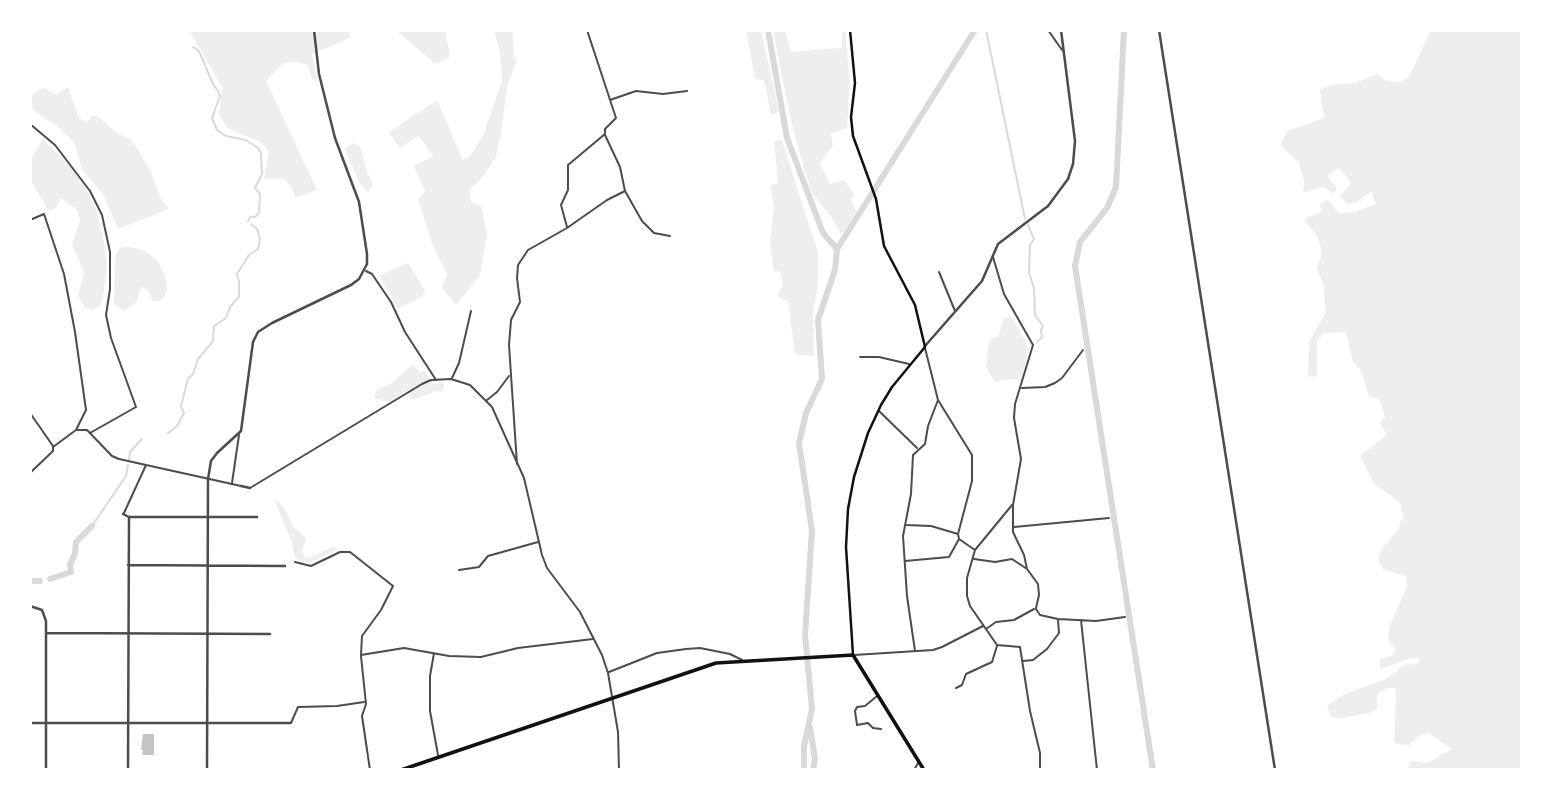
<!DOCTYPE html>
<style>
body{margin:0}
#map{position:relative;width:1552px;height:800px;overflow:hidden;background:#fff;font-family:Signika,sans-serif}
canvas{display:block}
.frame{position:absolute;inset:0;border:32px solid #fff;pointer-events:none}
</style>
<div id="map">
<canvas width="1552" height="800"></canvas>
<div class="frame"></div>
</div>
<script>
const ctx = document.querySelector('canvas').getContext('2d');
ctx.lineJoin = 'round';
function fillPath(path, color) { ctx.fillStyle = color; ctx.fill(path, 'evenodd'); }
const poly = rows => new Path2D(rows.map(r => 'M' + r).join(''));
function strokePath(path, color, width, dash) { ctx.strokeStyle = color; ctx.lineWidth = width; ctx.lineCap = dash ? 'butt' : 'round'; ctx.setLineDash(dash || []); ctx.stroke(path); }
fillPath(poly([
 [189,30,349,30,350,38,312,54,318,82,312,79,308,65,295,61,283,63,266,81,317,190,295,198,293,190,285,179,264,179,269,152,261,142,229,129,219,115,222,87],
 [396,30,445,30,450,56,435,64],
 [494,30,510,30,513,33,514,58,517,60,507,87,501,134,496,157,482,178,469,189,471,202,481,206,487,234,480,275,456,305,442,288,447,274,433,246,418,199,425,192,414,166,433,156,419,136,400,148,389,132,437,100,463,160,470,156,483,136,502,80,500,53],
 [746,30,761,30,779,112,771,115,764,80,755,79],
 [773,30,785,30,791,52,842,48,842,30,845,30,850,81,847,128,831,134,833,145,820,164,830,184,844,180,855,195,850,199,857,211,845,230,841,234,832,218,812,193,804,168,791,121],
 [1431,30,1522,30,1522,770,1407,770,1411,761,1427,763,1452,749,1429,733,1419,735,1408,746,1394,743,1396,688,1387,688,1377,694,1377,709,1369,713,1339,718,1331,717,1327,705,1347,693,1384,680,1405,665,1419,663,1420,659,1411,658,1380,669,1380,659,1392,656,1396,650,1388,640,1390,625,1407,586,1406,576,1384,570,1378,560,1381,550,1399,529,1400,521,1404,519,1400,502,1374,484,1360,456,1387,435,1380,422,1385,417,1379,399,1369,397,1361,370,1353,362,1346,332,1324,333,1317,341,1317,376,1313,377,1308,376,1309,342,1325,313,1324,287,1317,269,1322,253,1318,237,1307,224,1305,218,1322,212,1320,204,1328,200,1339,213,1355,212,1376,204,1371,192,1355,203,1347,204,1340,196,1351,183,1339,168,1327,176,1337,188,1333,193,1323,187,1303,193,1304,180,1299,163,1280,145,1287,131,1324,118,1320,90,1331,85,1355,83,1378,74,1386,81,1400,83,1410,75],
 [68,87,79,118,86,123,92,116,98,116,118,134,132,140,150,170,161,199,169,209,118,229,102,193,82,170,74,142,56,125,36,113,30,103,30,97,43,88,57,95],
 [43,139,70,166,87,190,96,209,105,246,107,266,104,292,100,306,93,310,85,308,78,295,84,273,72,245,80,220,77,210,61,198,56,208,49,211,30,180,30,155,33,156],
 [782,140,818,253,818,286,813,311,814,356,795,355,788,301,779,298,778,293,783,285,780,272,774,271,770,243,774,206,770,185,778,183,774,141],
 [354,143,361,148,367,173,370,177,373,186,368,192,360,184,346,152,346,147],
 [122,247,130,247,145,251,158,261,165,275,167,287,165,296,160,301,153,301,148,290,141,287,136,303,124,311,114,304,115,261,117,251],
 [408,263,425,290,423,296,398,309,379,276],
 [1012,317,1029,348,1022,376,1020,380,1012,379,995,382,986,368,988,349,990,339,998,337,1004,318],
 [413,364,420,373,424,370,433,384,444,383,443,391,434,392,412,400,406,391,389,402,376,399,374,395,377,390,392,383],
 [276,500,284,507,292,525,306,538,302,551,304,556,309,558,330,548,336,547,337,550,309,563,300,561,294,556,292,543,275,501]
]), '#eee');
strokePath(poly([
 [986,30,1025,219],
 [193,47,199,51,213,84,218,91,220,96,212,118,217,130,226,136,246,140,258,148,261,153,262,174,255,188,260,194,259,213,255,217,250,217,248,221],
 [1028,225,1034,239,1030,245,1029,272,1034,289,1035,315,1043,326,1041,330,1042,337,1037,342],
 [168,433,177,426,184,413,181,406,188,379,193,374,198,359,213,341,214,326,226,318,230,307,239,297,239,282,237,274,249,255,258,249,260,239,257,229,251,224],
 [129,460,130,452,142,439],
 [92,526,126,476,128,465]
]), '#d9d9d9', 2);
strokePath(poly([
 [768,30,787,138,823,233,837,249,835,270,818,320,822,379,806,413,799,443,812,531,805,635,812,709,804,746,804,770],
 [1124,30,1116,187,1107,208,1080,242,1075,266,1153,770],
 [837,249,975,30],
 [50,579,71,572,70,565,75,553,76,542,92,526],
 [30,581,40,581],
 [810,727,815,759,813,770]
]), '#d9d9d9', 6);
fillPath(poly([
 [143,734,154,734,154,755,142,755,143,750,141,750]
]), '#c4c4c4');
strokePath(poly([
 [1048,30,1062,50],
 [610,100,636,91,663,94,687,91],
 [30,124,55,145,90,191,102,215,110,252,110,289,106,315,111,338,136,407,90,433],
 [605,135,620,167,625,191,642,221,654,233,670,236],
 [30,220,44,214,64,274,75,332,86,410,76,430,53,447,53,451,30,473],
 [567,227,561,205,568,190,568,165,605,134,605,129,616,118,587,30],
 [993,257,1004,294,1033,345,1015,404,1014,418,1021,459,1013,505,1013,532,1024,555,1027,569],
 [366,271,372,274,391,302,405,332,436,380],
 [939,272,955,311],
 [925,348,938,400,972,455,972,481,958,534],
 [860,357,879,357,909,364],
 [452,378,459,363,471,311],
 [1022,388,1045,387,1055,383,1062,378,1083,350],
 [487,400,497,392,509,376],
 [879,411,917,448],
 [30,413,53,446],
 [77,430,87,430,112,456,119,459,241,486],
 [517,464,509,345,511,320,520,302,517,278,518,265,528,250,567,228,607,200,625,191],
 [232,483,239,435],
 [250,488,422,384,431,380,451,379,470,385,492,407,524,478,542,555,547,568,580,612,602,655,608,673,618,732,619,770],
 [1012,505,975,550,967,578,967,596,970,606,997,645,1020,647,1030,711,1040,753,1040,770],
 [124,513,146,465],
 [906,525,931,526,958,534,959,539,975,550],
 [1014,527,1109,518],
 [974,559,995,562,1012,559,1027,569,1038,584,1039,595,1036,608],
 [905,561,949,557,959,539],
 [295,562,311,566,340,552,350,552,393,586,381,610,362,636,361,655,404,648,449,656,481,657,518,648,593,639],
 [459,570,479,567,488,556,538,542],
 [1036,609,1040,615,1058,619,1096,621,1125,617],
 [1081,620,1097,770],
 [986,629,996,622,1014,620,1034,609],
 [915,651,907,596,903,536,911,494,913,455,925,444,928,426,938,400],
 [434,653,430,676,430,711,438,755],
 [854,655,933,650,942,647,983,626],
 [361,656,366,704,362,716,370,770],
 [1023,661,1033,660,1047,649,1059,633,1058,620],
 [609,672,657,653,686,649,700,648,730,654,742,660],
 [956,688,962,685,966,674,992,662,997,646],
 [877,696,865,706,857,707,855,711,857,725,868,723,873,728,881,729],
 [291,723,298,707,337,706,364,702],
 [914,770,918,763]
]), '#4c4c4c', 2);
strokePath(poly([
 [1159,30,1275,770],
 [925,346,982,281,998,244,1048,206,1068,179,1073,164,1075,141,1061,30],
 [241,486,250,488],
 [123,514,129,517,128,770],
 [129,517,257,517],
 [128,565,285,566],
 [30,606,42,610,46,621,46,770],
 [47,633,270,634],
 [30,723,290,723],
 [207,770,208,479,211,461,217,453,241,431,253,342,258,332,272,323,351,285,359,279,367,264,367,254,359,202,335,138,319,74,314,30]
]), '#4c4c4c', 2.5);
strokePath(poly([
 [850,30,855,83,851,117,853,136,876,199,884,246,915,305,925,347,892,387,881,405,868,433,854,477,848,509,846,547,853,655]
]), '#111', 2.5);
strokePath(poly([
 [401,770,716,663,853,655,924,770]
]), '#111', 3.5);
</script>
